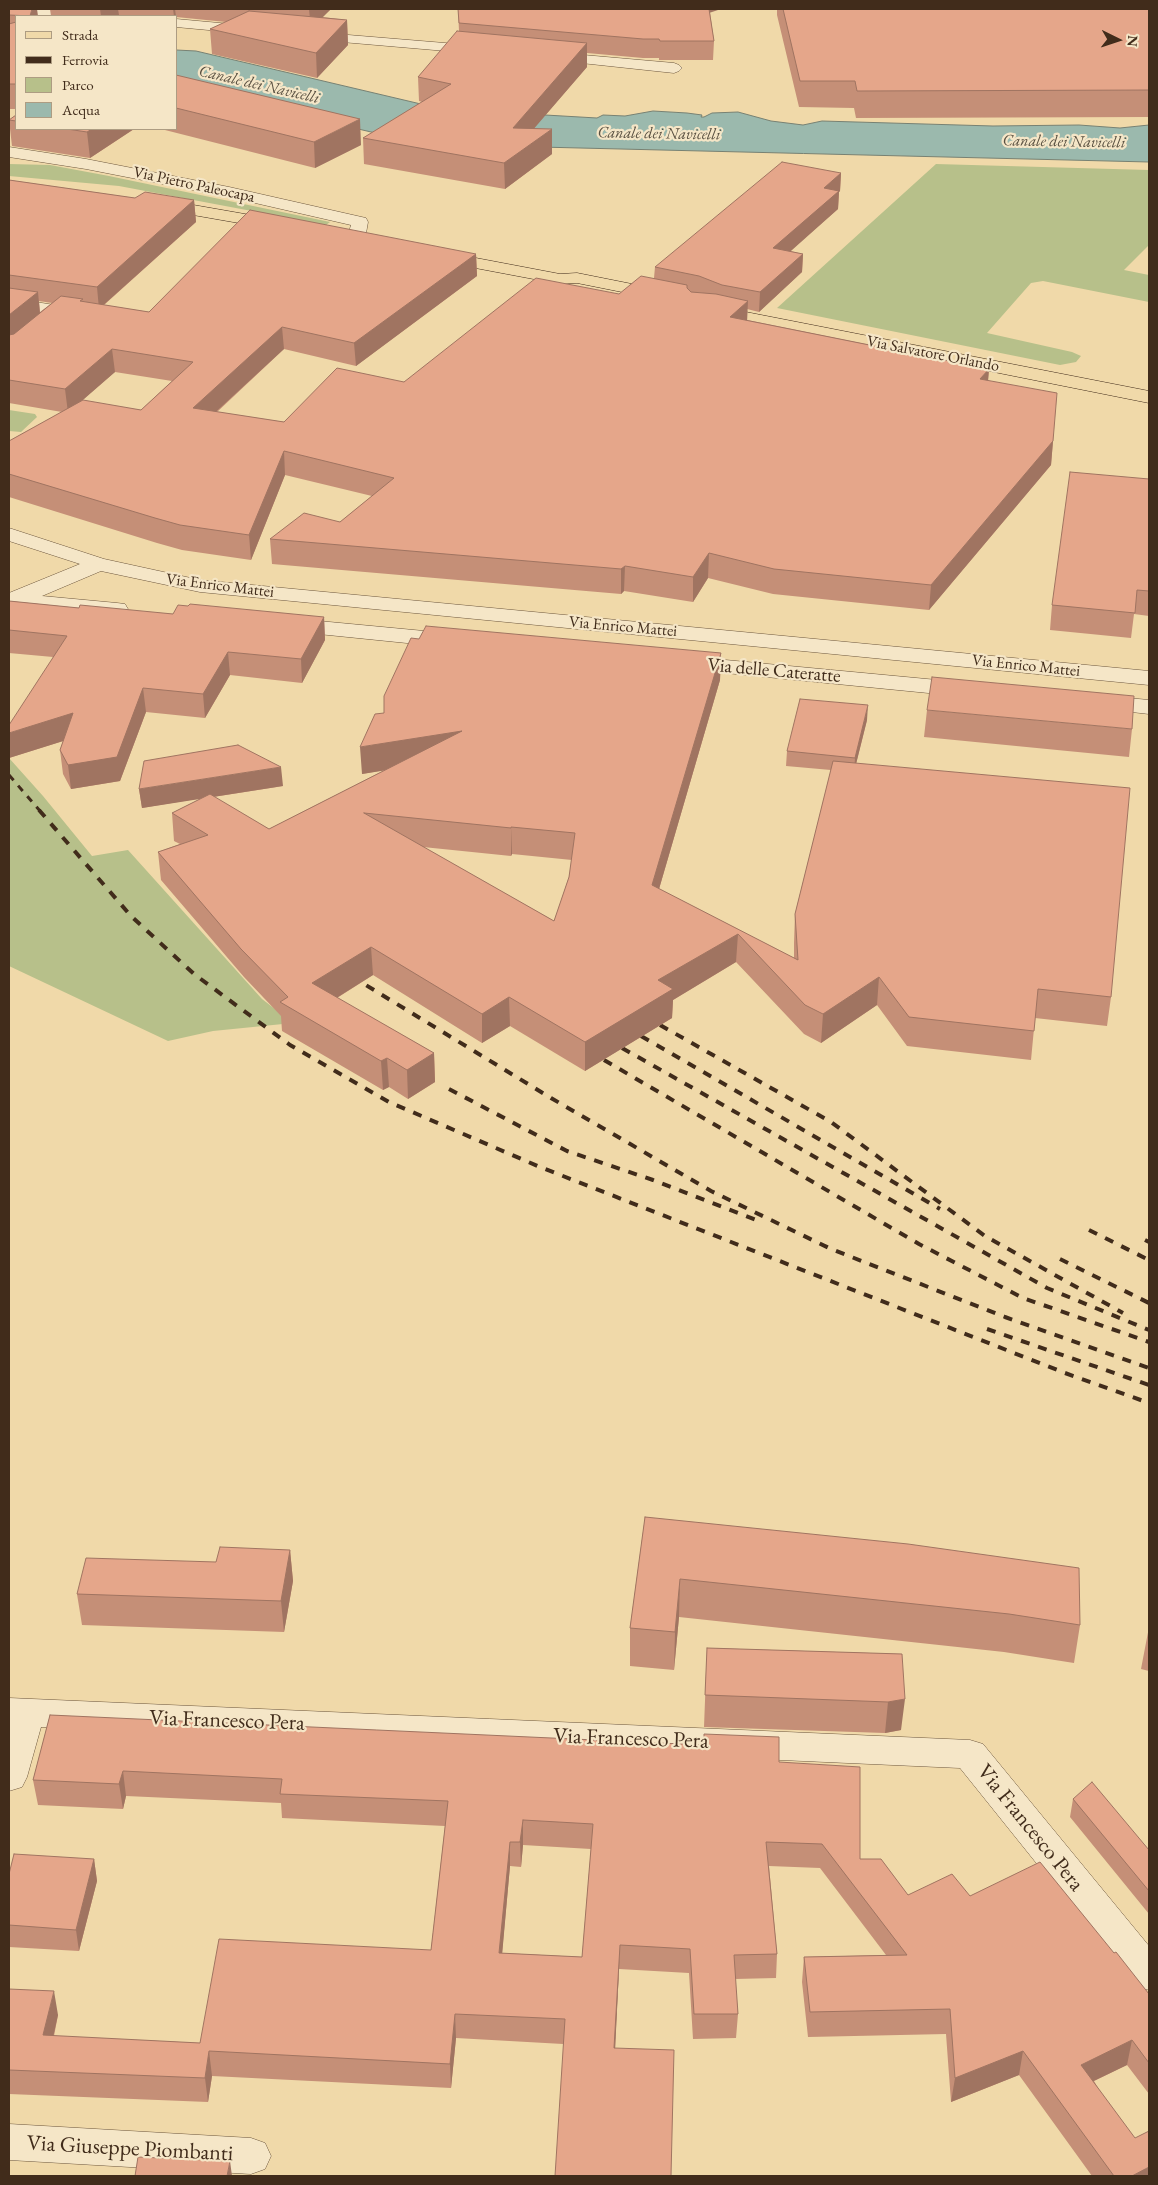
<!DOCTYPE html>
<style>
body{margin:0}
#map{position:relative;width:1158px;height:2185px;overflow:hidden;background:#f0d9a9;font-family:"EB Garamond",serif}
canvas{display:block}
.frame{position:absolute;inset:0;border:10px solid #412c1b;pointer-events:none}
.legend{position:absolute;left:15px;top:15px;width:162px;height:115px;box-sizing:border-box;background:#f5e6c7;border:1px solid #ad9c82;margin:0;padding:6px 9px;list-style:none;font-size:15px;color:#412c1b}
.legend li{display:flex;align-items:center;gap:10px;height:25px}
.legend b{width:25px;border:1px solid #ad9c82}
.north{position:absolute;left:1093px;top:15px;width:50px;height:50px;-webkit-text-stroke:4px #f5e6c7;paint-order:stroke;rotate:94deg;font-size:14px;font-weight:700;line-height:20px;text-align:center;color:#412c1b}
.north::after{content:'';display:block;margin:auto;width:18px;height:22px;background:#412c1b;clip-path:polygon(50% 0,100% 100%,50% 72%,0 100%)}
</style>
<div id="map">
<canvas width="1158" height="2185"></canvas>
<div class="frame"></div>
<ul class="legend">
<li><b style="height:6px;background:#f0d9a9"></b>Strada</li>
<li><b style="height:6px;background:#412c1b"></b>Ferrovia</li>
<li><b style="height:14px;background:#b7c08a"></b>Parco</li>
<li><b style="height:14px;background:#9bb9ad"></b>Acqua</li>
</ul>
<div class="north">N</div>
</div>
<script>
const ctx = document.querySelector('canvas').getContext('2d');
ctx.lineJoin = 'round';
function fillPath(path, color) { ctx.fillStyle = color; ctx.fill(path, 'evenodd'); }
const poly = rows => new Path2D(rows.map(r => 'M' + r).join(''));
function strokePath(path, color, width, dash) { ctx.strokeStyle = color; ctx.lineWidth = width; ctx.lineCap = dash ? 'butt' : 'round'; ctx.setLineDash(dash || []); ctx.stroke(path); }
function drawText(font, color, halo, rows, align = 'center') {
  ctx.font = font + ' "EB Garamond",serif'; ctx.lineWidth = 4.5; ctx.setLineDash([]); ctx.textBaseline = 'middle'; ctx.strokeStyle = halo; ctx.fillStyle = color; for (const [text, x, y, turn = 0] of rows) {
    ctx.save(); ctx.translate(x, y); ctx.rotate((+turn || 0) * Math.PI / 180); ctx.textAlign = isNaN(turn) ? turn : align; if (halo) ctx.strokeText(text, 0, 0); ctx.fillText(text, 0, 0); ctx.restore();
  }
}
fillPath(poly([
 [9,164,50,165,109,176,330,222,326,225,119,186,9,176],
 [936,164,1149,170,1149,245,1124,270,1149,275,1149,302,1043,281,1031,283,987,333,1072,352,1081,356,1076,362,1060,365,777,308],
 [9,410,35,414,37,417,21,432,9,431],
 [9,758,43,796,92,856,128,850,262,999,293,1023,213,1031,168,1041,9,966]
]), '#b7c08a');
const water = poly([
 [176,50,196,51,442,109,597,118,603,115,625,116,653,111,687,113,702,115,701,117,704,117,712,113,738,112,771,121,803,125,822,121,993,126,1079,125,1120,128,1149,125,1149,162,458,145,405,140,176,86,176,50]
]);
fillPath(water, '#9bb9ad');
strokePath(water, '#778173', 1);
const minor = poly([
 [9,9,59,9,95,12,100,13,102,16,46,16,10,13,9,9],
 [176,19,252,26,257,27,259,30,257,33,252,34,176,27,176,19],
 [312,32,481,46,486,47,488,50,486,53,481,54,307,39,305,36,307,33,312,32],
 [549,52,674,63,679,65,682,68,679,71,674,73,544,59,542,56,544,53,549,52],
 [9,147,86,159,229,187,366,218,368,222,365,239,362,243,356,244,350,243,347,239,351,225,229,197,86,169,9,157,9,147],
 [9,298,81,309,87,310,90,314,87,318,81,319,9,308,9,298],
 [9,528,104,559,200,580,1149,671,1149,685,200,592,101,571,42,596,117,603,125,604,128,609,125,614,117,615,9,605,9,593,80,564,9,541,9,528],
 [287,618,456,634,464,636,467,641,464,646,456,648,279,630,276,625,279,620,287,618],
 [683,656,969,683,977,685,980,690,977,695,969,697,675,668,672,663,675,658,683,656],
 [1096,695,1149,700,1149,714,1088,707,1085,702,1088,697,1096,695],
 [9,1698,970,1740,983,1744,1149,1946,1149,1990,1135,1986,960,1768,41,1727,27,1777,22,1787,9,1791,9,1698],
 [9,2124,251,2138,265,2143,271,2156,265,2169,251,2174,9,2160,9,2124]
]);
const major = poly([
 [159,199,279,220,285,221,287,225,285,229,279,230,153,208,151,204,153,200,159,199],
 [439,251,560,274,577,273,662,290,668,291,671,295,668,299,662,300,577,283,560,284,433,260,430,256,433,252,439,251],
 [710,305,1149,391,1149,403,704,314,701,310,704,306,710,305]
]);
strokePath(minor, '#6d573e', 1);
strokePath(major, '#412c1b', 1);
fillPath(minor, '#f5e6c7');
fillPath(major, '#f0d9a9');
strokePath(poly([
 [9,775,40,811]
]), '#412c1b', 3, [7, 7]);
strokePath(poly([
 [39,810,131,916,194,974,290,1045,389,1102,540,1167,1065,1373,1149,1403],
 [351,976,551,1098,711,1191,831,1249,1005,1317,1149,1368],
 [660,1025,831,1122,985,1236,1123,1313],
 [641,1036,940,1209],
 [622,1048,1047,1288,1149,1330],
 [604,1060,919,1244,1023,1298,1149,1342],
 [449,1089,567,1151,653,1180,759,1221],
 [1089,1230,1149,1260],
 [1145,1240,1149,1242],
 [1060,1259,1149,1303],
 [987,1329,1149,1385]
]), '#412c1b', 4, [9, 9]);
fillPath(poly([
 [9,9,30,16,16,16,16,109,9,109],
 [50,9,331,9,322,17,347,20,348,45,317,78,212,54,210,29,226,22,176,17,176,16,135,16,119,15,117,16,51,16],
 [458,9,710,13,714,41,713,60,659,60,659,58,643,58,587,53,587,67,534,128,552,154,505,189,364,164,363,138,422,102,419,101,418,77,459,31],
 [777,9,1149,9,1149,117,856,118,854,108,799,107,777,15],
 [176,75,361,145,315,168,161,129,176,129],
 [16,115,16,129,134,129,90,158,12,146,9,120],
 [841,173,840,191,839,192,838,209,790,251,803,254,802,272,759,312,747,309,747,320,989,369,988,381,1053,441,1051,465,929,610,773,594,708,578,693,602,624,591,621,594,272,564,270,539,340,522,372,496,285,475,251,560,182,550,157,543,9,497,9,441,62,412,9,403,9,180,135,198,194,200,196,222,104,305,149,312,476,254,477,276,356,366,284,349,217,412,284,422,404,382,619,294,654,278,655,267],
 [39,301,52,303,40,312],
 [115,372,172,381,141,410,81,401],
 [1149,479,1149,616,1134,614,1131,638,1050,630,1052,605],
 [9,601,79,608,173,614,324,617,325,640,302,683,230,675,205,718,146,712,120,781,71,789,63,774,60,750,63,741,9,758,53,657,9,653],
 [419,639,721,653,720,680,659,889,794,958,794,943,795,914,831,770,786,766,787,751,867,720,856,764,1111,997,1107,1026,1035,1018,1031,1060,907,1046,877,1005,821,1043,804,1034,736,962,673,1000,672,1018,585,1071,510,1026,482,1043,373,975,337,998,434,1053,435,1082,408,1099,389,1087,383,1090,282,1031,281,1016,244,977,161,880,158,852,180,844,174,841,172,813,202,798,142,808,139,789,283,786,213,797,269,829,385,770,362,774,384,713],
 [423,847,511,856,512,854,572,860,569,877,554,921],
 [927,710,1132,729,1129,757,924,737],
 [645,1517,1080,1625,1074,1663,1004,1652,679,1617,674,1670,630,1666,630,1628],
 [290,1550,293,1581,284,1632,82,1625,77,1594,216,1562],
 [1149,1627,1149,1671,1141,1669],
 [707,1648,902,1654,901,1730,885,1733,704,1727],
 [50,1715,779,1762,860,1859,908,1895,970,1896,1114,1953,1149,1994,1149,2094,1127,2065,1094,2081,1149,2176,1092,2176,1019,2075,951,2102,946,2034,808,2037,802,1982,804,1957,886,1955,820,1868,769,1866,777,1954,776,1978,735,1979,738,2014,736,2038,693,2039,689,1973,619,1969,615,2048,671,2176,563,2044,456,2038,451,2088,212,2076,208,2102,9,2094,9,1989,58,2015,54,2036,200,2043,431,1950,445,1826,282,1818,281,1803,126,1796,123,1809,38,1805,33,1780],
 [523,1845,591,1849,582,1957,502,1953,510,1866,521,1867],
 [1073,1799,1149,1850,1149,1914,1070,1817],
 [94,1859,97,1881,79,1951,9,1947,9,1874]
]), '#c58f77');
fillPath(poly([
 [32,9,37,9,38,16,30,16],
 [100,9,118,9,119,15,117,16,101,16],
 [173,9,175,9,176,16,174,16],
 [309,9,331,9,311,29],
 [706,9,721,9,706,14],
 [347,20,348,45,317,78,316,53],
 [587,43,587,67,513,153,513,128],
 [360,119,361,145,315,168,314,142],
 [92,129,134,129,90,158,87,132],
 [552,129,552,154,505,189,504,163],
 [841,173,840,191,839,192,838,209,773,267,773,248,824,188],
 [194,200,196,222,99,309,97,287],
 [476,254,477,276,356,366,354,343],
 [803,254,802,272,759,312,760,292],
 [38,292,40,314,9,340,9,315],
 [748,301,747,323,730,317],
 [282,327,284,349,195,431,193,408],
 [112,349,115,372,68,413,65,389],
 [989,369,987,392,980,379],
 [1053,441,1051,465,929,610,931,585],
 [284,451,285,475,251,560,249,535],
 [709,553,708,578,693,602,693,577],
 [625,566,624,591,621,594,621,569],
 [324,617,325,640,302,683,301,659],
 [228,652,230,675,205,718,203,694],
 [721,653,720,680,652,913,652,885],
 [143,688,146,712,120,781,71,789,68,765],
 [868,705,867,720,854,772,855,758],
 [73,713,76,737,9,758,9,733],
 [462,731,463,758,362,774,360,747],
 [281,767,283,786,142,808,139,789],
 [511,827,512,854,511,856],
 [738,934,736,962,673,1000,672,1018,585,1071,585,1042,658,980],
 [371,947,373,975,314,1012,312,983],
 [879,977,877,1005,821,1043,823,1014],
 [509,997,510,1026,482,1043,482,1014],
 [434,1053,435,1082,408,1099,407,1070],
 [387,1058,389,1087,383,1090,381,1061],
 [290,1550,293,1581,284,1632,281,1601],
 [680,1579,679,1617,674,1670,675,1632],
 [905,1699,901,1730,885,1733,888,1702],
 [123,1771,126,1796,123,1809,119,1784],
 [523,1820,523,1845,521,1867,520,1842],
 [510,1842,510,1866,500,1978,499,1953],
 [94,1859,97,1881,79,1951,76,1930],
 [620,1945,619,1969,614,2072,614,2048],
 [54,1991,58,2015,48,2060,43,2035],
 [455,2014,456,2038,451,2088,450,2064],
 [1132,2040,1127,2065,1077,2089,1081,2065],
 [209,2051,212,2076,208,2102,205,2078],
 [1023,2051,1019,2075,951,2102,955,2078],
 [230,2161,232,2176,227,2176],
 [1149,2167,1149,2176,1132,2176]
]), '#a07461');
const building = poly([
 [9,9,32,9,30,16,9,15,9,9],
 [458,9,709,9,714,41,660,41,659,39,643,39,459,23,458,9],
 [783,9,1149,9,1149,90,857,91,855,81,800,81,783,9],
 [249,11,347,20,316,53,210,29,249,11],
 [16,22,16,84,9,84,9,24,16,22],
 [457,31,587,43,513,128,552,129,504,163,363,138,451,84,418,77,457,31],
 [176,75,360,119,314,142,176,108,176,75],
 [16,115,16,121,9,120,16,115],
 [67,129,92,129,87,132,67,129],
 [782,162,841,173,824,188,839,191,773,248,803,254,760,292,722,285,699,276,655,267,782,162],
 [9,180,135,198,145,192,194,200,97,287,9,275,9,180],
 [250,210,476,254,354,343,282,327,193,408,284,422,337,368,404,382,536,278,619,294,641,276,687,285,687,288,691,292,716,294,748,301,730,317,989,369,980,379,1057,393,1053,441,931,585,774,569,709,553,693,577,625,566,621,569,270,539,304,513,340,522,394,478,284,451,249,535,180,525,155,518,9,474,9,441,83,400,141,410,193,362,112,349,65,389,9,380,9,335,14,334,61,296,83,299,80,301,149,312,250,210],
 [9,288,38,292,9,315,9,288],
 [1070,472,1149,479,1149,591,1137,590,1135,613,1052,605,1070,472],
 [9,601,79,608,80,605,173,614,178,605,188,606,190,604,324,617,301,659,228,652,203,694,143,688,117,757,68,765,60,750,73,713,9,733,9,725,67,636,9,630,9,601],
 [426,626,721,653,652,885,798,960,795,914,833,761,1130,788,1111,997,1038,989,1034,1031,909,1017,879,977,823,1014,805,1005,738,934,658,980,673,989,585,1042,509,997,482,1014,371,947,312,983,434,1053,407,1070,387,1058,381,1061,280,1002,288,997,241,949,158,852,208,835,172,813,210,794,269,829,462,731,360,747,375,714,384,713,384,696,411,638,419,639,426,626],
 [364,813,511,828,511,827,575,833,569,877,554,921,364,813],
 [932,677,1134,696,1132,729,927,710,932,677],
 [800,699,868,705,855,758,787,751,800,699],
 [238,745,281,767,139,789,144,761,238,745],
 [645,1517,908,1544,1079,1568,1080,1625,1009,1614,680,1579,675,1632,630,1628,645,1517],
 [220,1547,290,1550,281,1601,77,1594,86,1558,216,1562,220,1547],
 [707,1648,902,1654,905,1699,888,1702,705,1695,707,1648],
 [50,1715,704,1745,704,1734,779,1737,779,1762,860,1767,860,1859,881,1859,908,1895,952,1874,970,1896,1040,1862,1114,1953,1116,1952,1149,1994,1149,2063,1132,2040,1081,2065,1135,2138,1149,2131,1149,2167,1132,2176,1114,2176,1023,2051,955,2078,950,2009,810,2012,804,1957,907,1955,822,1844,766,1842,777,1954,734,1955,738,2014,694,2014,690,1949,620,1945,614,2048,674,2050,671,2176,555,2176,565,2019,455,2014,450,2064,209,2051,205,2078,9,2070,9,1989,54,1991,43,2035,200,2043,219,1939,431,1950,448,1801,280,1794,282,1779,123,1771,119,1784,33,1780,50,1715],
 [523,1820,593,1824,582,1957,499,1953,510,1842,520,1842,523,1820],
 [1092,1782,1149,1850,1149,1891,1073,1799,1092,1782],
 [14,1854,94,1859,76,1930,9,1925,9,1874,14,1854],
 [138,2157,230,2161,227,2176,135,2176,138,2157]
]);
fillPath(building, '#e5a68a');
strokePath(building, '#a07461', 1);
drawText('italic 16px', '#584f40', '#f5e6c7', [
 ["Canale dei Navicelli",259,85,13],
 ["Canale dei Navicelli",659,134,1],
 ["Canale dei Navicelli",1064,142,1]
]);
drawText('16px', '#412c1b', '#f5e6c7', [
 ["Via Pietro Paleocapa",194,185,12],
 ["Via Salvatore Orlando",933,354,11],
 ["Via Enrico Mattei",220,586,7],
 ["Via Enrico Mattei",623,627,5],
 ["Via Enrico Mattei",1026,666,6]
]);
drawText('19px', '#412c1b', '#f5e6c7', [
 ["Via delle Cateratte",774,671,5]
]);
drawText('22px', '#412c1b', '#f5e6c7', [
 ["Via Francesco Pera",227,1721,2],
 ["Via Francesco Pera",631,1739,2],
 ["Via Francesco Pera",1030,1828,51],
 ["Via Giuseppe Piombanti",130,2149,3]
]);
</script>
